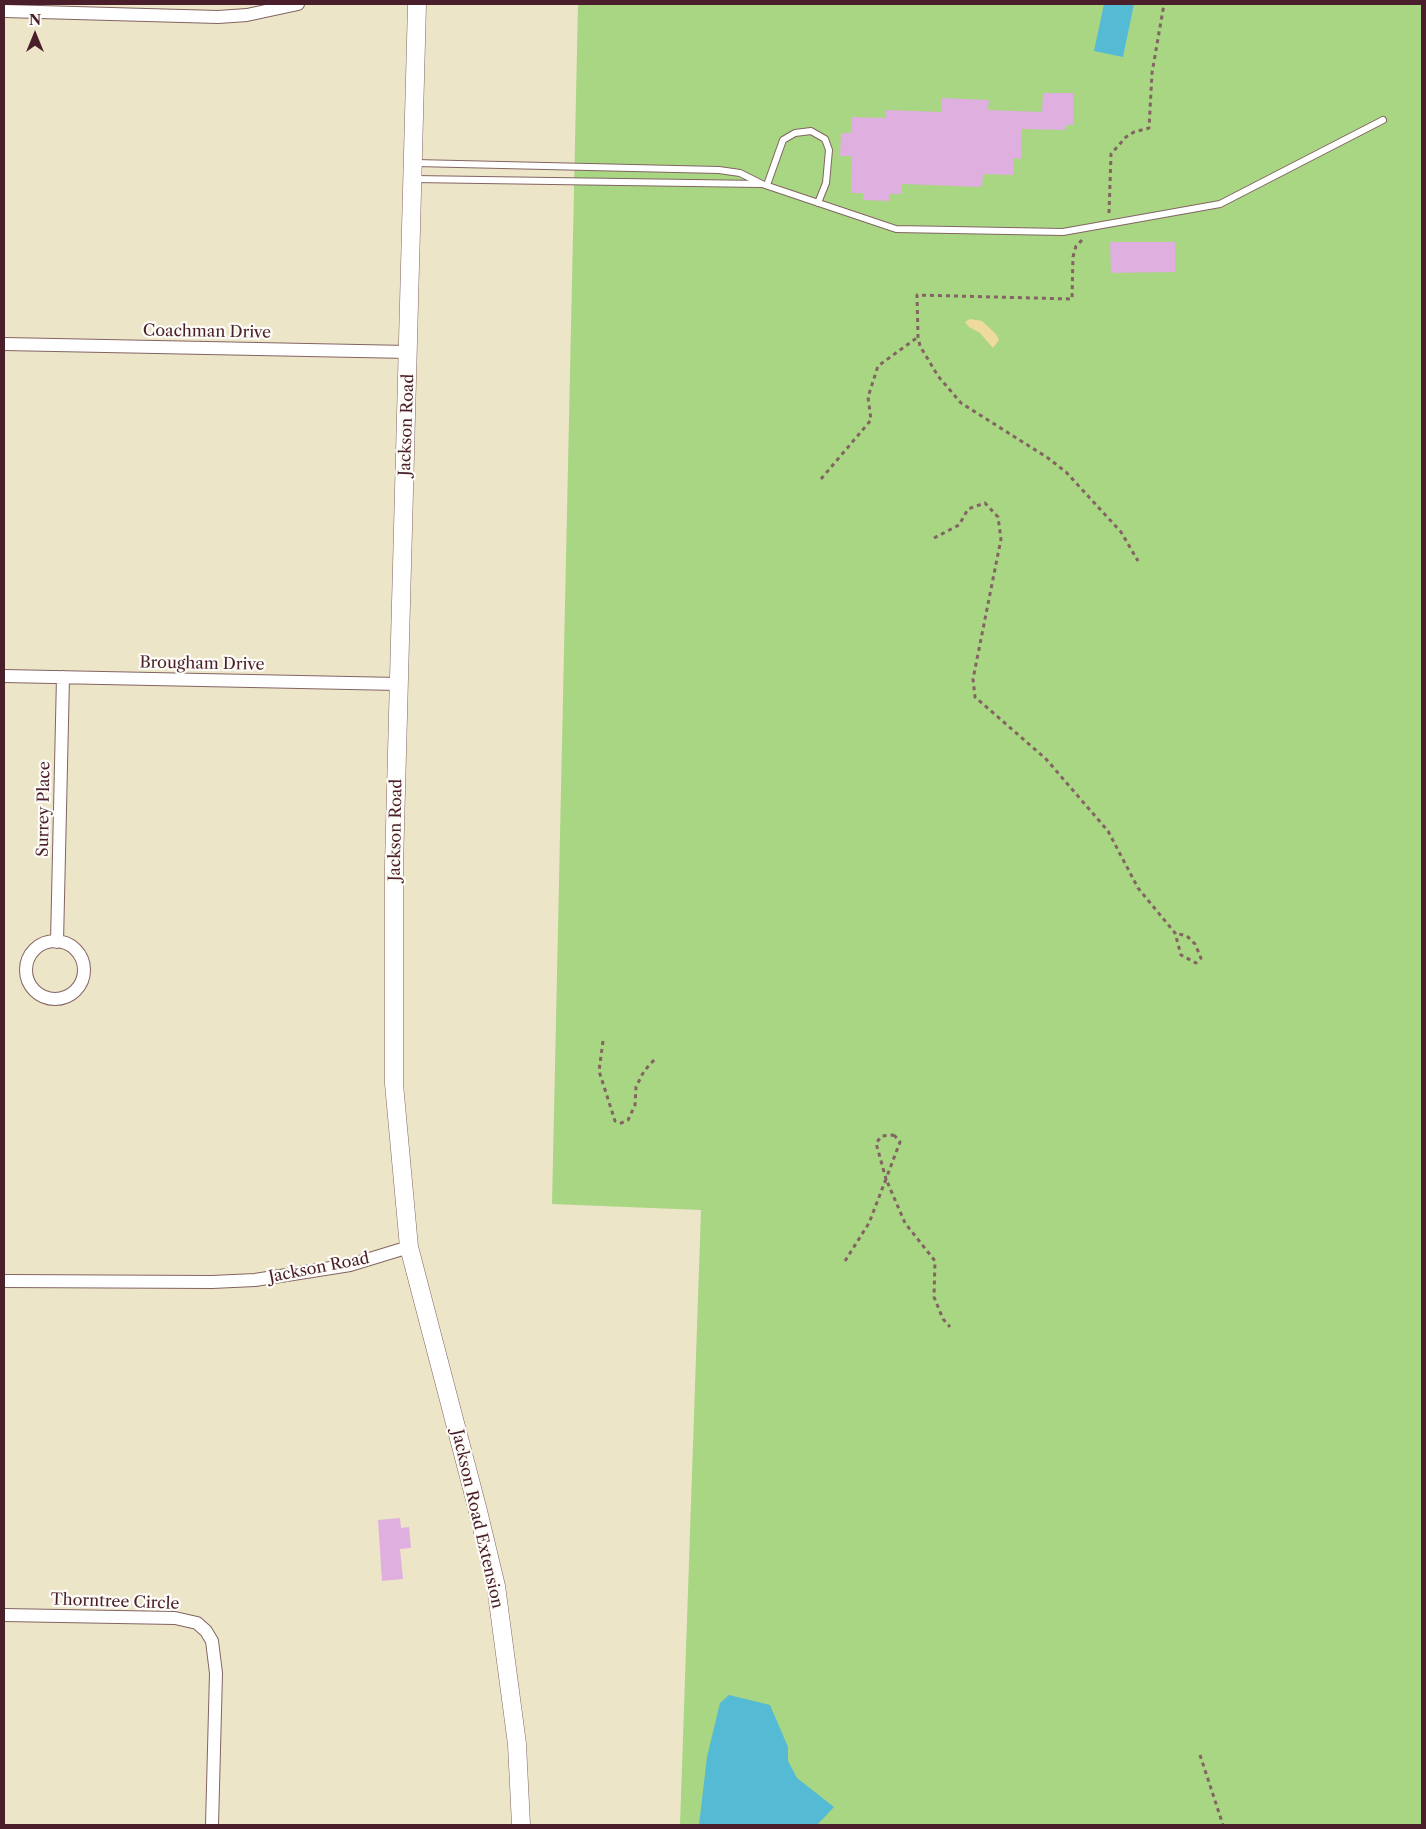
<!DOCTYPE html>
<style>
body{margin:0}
#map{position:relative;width:1426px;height:1829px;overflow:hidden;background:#ede5c8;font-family:"Libre Caslon Text",serif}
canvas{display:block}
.frame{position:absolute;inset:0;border:5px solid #4a1f2b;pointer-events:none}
.north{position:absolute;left:10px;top:10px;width:50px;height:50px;-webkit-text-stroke:4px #fdfcf7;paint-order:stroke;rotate:0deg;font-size:14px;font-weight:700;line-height:20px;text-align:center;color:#4a1f2b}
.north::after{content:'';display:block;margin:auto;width:18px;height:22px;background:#4a1f2b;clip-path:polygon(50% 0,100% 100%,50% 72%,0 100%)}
</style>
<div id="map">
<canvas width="1426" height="1829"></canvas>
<div class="frame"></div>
<div class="north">N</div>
</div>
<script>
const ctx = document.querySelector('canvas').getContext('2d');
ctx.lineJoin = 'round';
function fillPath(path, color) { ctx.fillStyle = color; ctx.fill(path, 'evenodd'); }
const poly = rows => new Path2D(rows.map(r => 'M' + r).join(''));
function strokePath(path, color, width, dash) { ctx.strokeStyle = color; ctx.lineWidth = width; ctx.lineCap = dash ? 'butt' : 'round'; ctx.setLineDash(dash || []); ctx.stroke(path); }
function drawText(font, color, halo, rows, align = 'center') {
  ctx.font = font + ' "Libre Caslon Text",serif'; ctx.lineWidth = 4.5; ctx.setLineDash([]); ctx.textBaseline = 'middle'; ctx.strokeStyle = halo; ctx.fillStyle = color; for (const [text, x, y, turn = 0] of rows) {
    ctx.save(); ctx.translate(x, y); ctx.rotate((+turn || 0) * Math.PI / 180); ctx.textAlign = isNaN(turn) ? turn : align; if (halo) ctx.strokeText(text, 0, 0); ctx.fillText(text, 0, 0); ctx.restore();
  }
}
fillPath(poly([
 [578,4,1422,4,1422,1825,680,1825,701,1210,552,1204]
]), '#a8d683');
fillPath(poly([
 [970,319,982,321,996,334,999,340,993,348,980,333,969,327,965,322]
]), '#eeda9e');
fillPath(poly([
 [1104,4,1134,4,1123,57,1094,51],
 [729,1695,770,1705,788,1747,788,1761,797,1778,834,1807,817,1825,699,1825,707,1757,720,1703]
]), '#55bad3');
fillPath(poly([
 [1043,93,1073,93,1073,125,1066,125,1066,130,1022,129,1021,159,1014,158,1013,175,983,174,982,187,902,184,902,194,890,194,889,201,863,200,863,193,851,193,852,156,840,156,841,133,851,133,852,117,885,118,886,110,941,112,942,98,989,100,988,110,1042,112],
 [1110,242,1175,242,1175,272,1111,273],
 [400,1518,401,1528,409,1527,411,1548,400,1549,403,1579,382,1581,378,1520]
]), '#dfafdf');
const lane = poly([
 [415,163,719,170,740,173,762,184,896,229,1063,232,1220,204,1383,120],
 [413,179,761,184],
 [767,185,783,140,795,133,811,131,825,139,829,150,826,183,818,203]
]);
const street = poly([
 [4,11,218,17,247,15,298,4],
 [4,344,409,352],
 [4,676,399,684],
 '26 970a29 29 0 1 1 58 0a29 29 0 1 1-58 0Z',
 [57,942,63,677],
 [4,1281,212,1282,255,1280,350,1265,409,1247],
 [4,1615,175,1618,197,1623,206,1631,212,1641,216,1673,212,1825]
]);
const secondary = poly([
 [417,4,394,865,394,1084,409,1247,478,1511,496,1586,517,1744,521,1825]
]);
strokePath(lane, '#836462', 8);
strokePath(street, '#836462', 14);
strokePath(secondary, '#836462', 19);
strokePath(poly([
 [1109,213,1111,154,1126,137,1134,132,1149,128,1152,73,1164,4],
 [1082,240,1076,246,1073,257,1072,299,917,295,918,337,920,346,938,376,961,403,1048,458,1066,472,1121,532,1138,561],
 [821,479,871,420,868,397,878,366,918,337],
 [934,538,959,525,968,509,985,503,998,517,1001,539,973,679,975,697,1046,759,1108,831,1138,888,1175,933,1181,955,1196,963,1201,958,1195,944,1187,936,1175,933],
 [603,1041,599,1071,615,1121,621,1123,628,1120,635,1105,636,1087,644,1071,654,1060],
 [894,1135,900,1142,886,1179,876,1143,882,1136,894,1135],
 [845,1261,869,1223,886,1179,905,1223,935,1261,934,1297,943,1319,950,1327],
 [1200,1755,1223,1825]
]), '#836462', 3, [4, 4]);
strokePath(lane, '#fff', 6);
strokePath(street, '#fff', 12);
strokePath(secondary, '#fff', 18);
drawText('16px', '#4a1f2b', '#fdfcf7', [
 ["Coachman Drive",207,332,1],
 ["Jackson Road",407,425,-88],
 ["Brougham Drive",202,664,1],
 ["Surrey Place",44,809,-89],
 ["Jackson Road",396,830,-89],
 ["Jackson Road",319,1268,-11],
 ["Jackson Road Extension",477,1519,77],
 ["Thorntree Circle",115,1602,2]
]);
</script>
